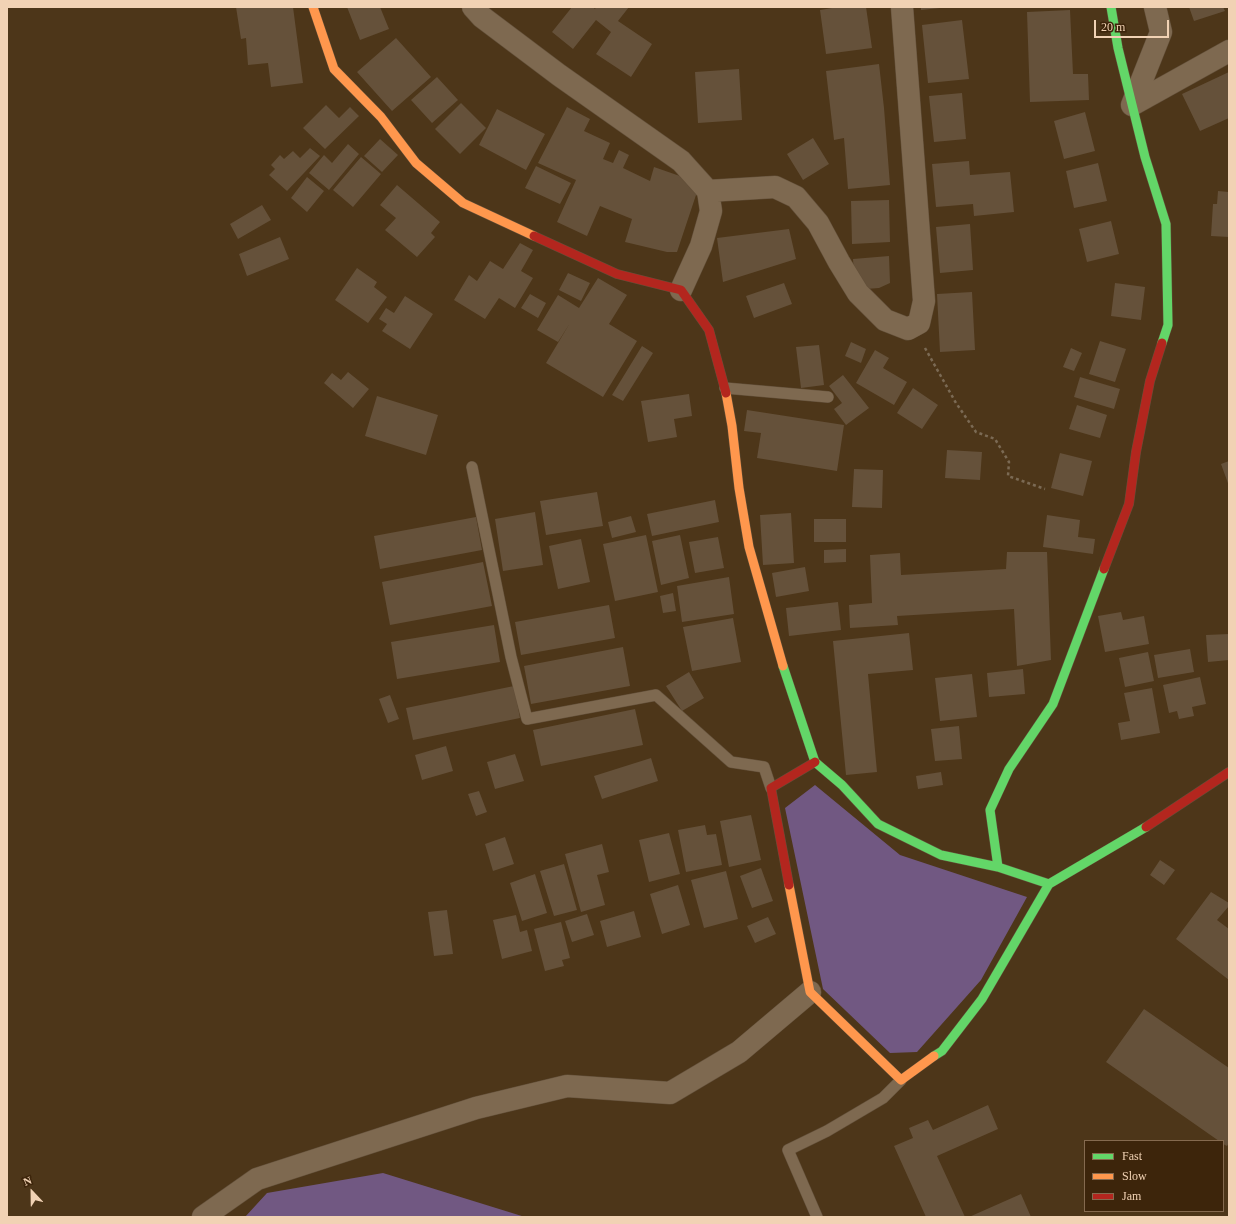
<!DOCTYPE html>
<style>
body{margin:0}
#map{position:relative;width:1236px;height:1224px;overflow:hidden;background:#4d3619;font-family:"Times New Roman",serif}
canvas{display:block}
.frame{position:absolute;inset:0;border:8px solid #f1d2b4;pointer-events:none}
.legend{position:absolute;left:1084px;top:1140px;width:140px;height:72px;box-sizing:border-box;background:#3d250b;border:1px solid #856a4f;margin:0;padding:5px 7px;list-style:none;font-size:12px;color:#f1d2b4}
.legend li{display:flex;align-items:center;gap:8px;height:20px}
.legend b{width:20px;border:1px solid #856a4f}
.north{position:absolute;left:12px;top:1172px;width:40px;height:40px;-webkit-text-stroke:3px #3d250b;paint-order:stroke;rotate:338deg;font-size:11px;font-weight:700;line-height:16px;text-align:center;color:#f1d2b4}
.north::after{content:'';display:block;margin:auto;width:14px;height:18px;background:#f1d2b4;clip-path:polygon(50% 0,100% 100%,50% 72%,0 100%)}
.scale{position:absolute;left:1094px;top:20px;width:75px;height:18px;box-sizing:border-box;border:2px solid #f1d2b4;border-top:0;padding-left:5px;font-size:12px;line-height:14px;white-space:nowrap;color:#f1d2b4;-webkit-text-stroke:3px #3d250b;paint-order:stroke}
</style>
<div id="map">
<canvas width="1236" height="1224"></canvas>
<div class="frame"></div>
<ul class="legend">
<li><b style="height:5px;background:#63d668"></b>Fast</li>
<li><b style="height:5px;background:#ff974d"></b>Slow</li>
<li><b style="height:5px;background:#b3261e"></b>Jam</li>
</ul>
<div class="north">N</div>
<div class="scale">20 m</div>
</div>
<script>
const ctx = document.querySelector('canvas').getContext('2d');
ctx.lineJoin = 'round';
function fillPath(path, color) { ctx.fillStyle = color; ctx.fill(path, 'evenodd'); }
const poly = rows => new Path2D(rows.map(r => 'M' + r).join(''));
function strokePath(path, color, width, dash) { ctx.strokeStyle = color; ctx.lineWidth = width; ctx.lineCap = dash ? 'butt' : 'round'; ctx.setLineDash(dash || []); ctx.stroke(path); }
fillPath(poly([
 [815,785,900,855,1027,897,981,980,917,1052,890,1053,823,989,785,808],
 [383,1173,525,1217,245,1217,267,1193]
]), '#715882');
fillPath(poly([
 [236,7,293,7,303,83,271,87,268,63,248,65,246,38,241,39],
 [347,7,380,7,389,29,360,40],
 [572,7,593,7,595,9,596,7,629,7,618,21,652,44,631,77,596,54,611,32,596,20,573,49,552,32],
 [838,7,866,7,872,48,826,54,820,10],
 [921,7,940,7,940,8,921,10],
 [1189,7,1223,7,1225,11,1194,21],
 [1070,10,1073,74,1088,74,1089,100,1030,102,1027,12],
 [962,20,969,79,928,83,922,25],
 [396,38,431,77,392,111,357,72],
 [879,64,884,108,890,185,848,189,844,138,834,140,826,71],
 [739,69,742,120,698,123,695,72],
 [1229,72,1229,118,1200,131,1182,94],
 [437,77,458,100,432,123,411,100],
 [962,93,966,139,934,142,929,96],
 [461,103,486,128,460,154,435,129],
 [326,105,339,118,350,107,359,116,325,149,303,128],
 [567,107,590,119,584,131,610,143,603,159,613,163,619,150,629,155,623,168,650,181,654,167,700,183,677,252,667,252,625,242,632,219,600,206,587,236,557,222,576,180,538,163],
 [497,109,545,134,526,170,479,145],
 [1085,112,1095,151,1064,159,1054,121],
 [813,138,829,164,803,180,787,154],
 [380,139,398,155,382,172,364,156],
 [348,144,359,154,329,190,309,173,324,155,332,163],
 [310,148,320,156,287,191,269,175,275,169,271,165,280,155,284,159,293,151,300,158],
 [361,157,381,174,353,207,333,190],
 [969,161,970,175,1010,172,1014,212,974,216,973,204,936,207,932,164],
 [1098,163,1107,201,1074,208,1066,171],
 [536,166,571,183,560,204,525,188],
 [307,177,324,191,307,212,291,198],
 [397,185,440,222,431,233,435,237,417,257,385,230,396,218,380,205],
 [1218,191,1229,192,1229,237,1211,236,1213,204,1217,204],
 [889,200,890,242,852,244,851,201],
 [262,205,271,220,238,239,230,224],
 [1111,221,1119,254,1087,262,1079,229],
 [970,224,973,270,940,273,936,227],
 [789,229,796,259,723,282,717,238],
 [280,237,289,259,247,276,239,254],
 [520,243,533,250,521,271,533,278,515,308,499,298,485,319,454,300,469,275,477,281,490,261,503,269],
 [889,256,890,283,879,288,866,289,854,276,853,259],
 [357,268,377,282,374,287,387,297,368,323,335,300],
 [568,273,590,283,581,301,559,290],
 [598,278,627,295,609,324,637,341,603,397,546,363,570,323,558,342,537,330,558,295,579,308],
 [784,283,792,304,754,318,746,296],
 [1115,283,1145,287,1141,320,1111,316],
 [972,292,975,350,940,352,937,294],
 [530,294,546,303,538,318,521,308],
 [405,296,433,314,410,349,382,331,387,324,379,319,386,308,394,313],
 [1100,341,1126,349,1115,382,1089,374],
 [851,342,866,349,861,363,845,356],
 [819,345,824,385,801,388,796,347],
 [642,346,653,353,623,401,612,395],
 [1071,348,1082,353,1074,371,1063,367],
 [875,350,889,358,883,368,907,382,894,405,856,383],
 [348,372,369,389,353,408,324,383,332,373,341,380],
 [843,375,869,408,846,425,834,409,842,403,829,386],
 [1080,377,1120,389,1114,409,1074,397],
 [913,388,938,405,922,429,897,413],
 [689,394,692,416,674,419,677,437,648,442,641,401],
 [377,396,438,415,426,455,365,436],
 [1077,405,1107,415,1100,438,1069,429],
 [747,410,844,425,837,471,757,458,761,433,744,431],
 [947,450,982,452,980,480,945,478],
 [1060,453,1092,461,1083,496,1051,488],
 [1229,461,1229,486,1221,464],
 [854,469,883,470,882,508,852,507],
 [597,492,603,526,546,535,540,501],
 [715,500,719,522,652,536,647,514],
 [535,512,543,565,503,571,495,519],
 [791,513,794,563,763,565,760,515],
 [1047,515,1080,520,1078,537,1095,539,1093,554,1043,547],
 [631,516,636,532,612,538,608,522],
 [476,517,482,550,380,569,374,536],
 [814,519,846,519,846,542,814,542],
 [646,535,658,592,615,601,603,544],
 [680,535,689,578,661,585,652,541],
 [718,537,724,568,695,573,689,542],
 [581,539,590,582,558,589,549,546],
 [846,549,846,562,824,563,824,550],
 [1007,552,1047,552,1051,660,1017,666,1014,609,897,616,898,625,850,628,849,605,872,603,870,555,900,553,901,575,1006,569],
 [483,562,492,606,390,625,382,582],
 [805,567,809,591,776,597,772,573],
 [729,577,734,614,682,622,677,586],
 [673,593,676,611,663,613,660,596],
 [838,602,841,630,789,636,786,608],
 [609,605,615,638,521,655,515,622],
 [1121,612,1123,620,1144,616,1149,644,1105,652,1098,616],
 [733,618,741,662,692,671,683,627],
 [494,625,500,662,397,679,391,642],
 [909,633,913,670,868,674,877,772,846,775,833,641],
 [1229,634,1229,660,1208,662,1206,635],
 [623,647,630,686,531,704,524,666],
 [1190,649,1194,672,1158,678,1154,655],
 [1148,652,1154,681,1125,687,1119,658],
 [1023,669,1025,694,989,697,987,673],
 [689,672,704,698,682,711,666,686],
 [972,674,977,717,940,721,935,678],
 [1200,677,1206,704,1192,707,1194,716,1179,719,1177,711,1169,713,1163,685],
 [514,686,520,718,413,740,406,708],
 [1152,688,1160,733,1121,740,1118,723,1130,721,1124,693],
 [390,695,399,719,388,723,379,699],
 [635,709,643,745,541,766,533,730],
 [959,726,962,759,935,761,931,729],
 [446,746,453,771,422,780,415,755],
 [515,754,524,781,495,789,487,762],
 [651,758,658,781,602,799,594,776],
 [941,772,943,785,918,789,916,776],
 [479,791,487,812,476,816,468,794],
 [751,815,761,860,729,867,720,821],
 [705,825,707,835,716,834,722,865,686,872,678,830],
 [669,833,680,874,649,882,639,840],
 [505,837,514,864,493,871,485,844],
 [602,844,609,872,597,875,605,905,581,912,565,854],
 [1160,860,1175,870,1164,885,1150,875],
 [564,864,577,910,554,916,540,871],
 [761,868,773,901,752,908,740,876],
 [726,871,738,919,704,928,691,880],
 [535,874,547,913,522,921,510,883],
 [678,885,690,925,662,934,650,894],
 [1211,892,1229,903,1229,906,1217,920,1229,929,1229,980,1176,939],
 [447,910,453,954,434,956,428,912],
 [634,911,641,937,607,947,600,921],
 [587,914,594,935,572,942,565,921],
 [516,915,520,932,527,930,532,951,502,959,493,920],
 [768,917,776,934,755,943,747,926],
 [561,922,570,958,562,960,564,966,545,971,534,929],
 [1144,1009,1229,1068,1229,1143,1227,1146,1223,1144,1223,1141,1219,1141,1106,1062],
 [988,1105,998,1129,937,1156,965,1217,926,1217,894,1146,913,1138,909,1128,928,1120,933,1130],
 [1021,1194,1031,1217,969,1217]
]), '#65513a');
const lane = poly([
 [725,388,828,397],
 [472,467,511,657,527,719,656,695,731,762,764,767,771,788],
 [817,1217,788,1150,827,1131,883,1098,901,1080]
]);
const street = poly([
 [473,7,482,17,559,75,681,161,708,191,711,211,701,246,681,290],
 [1132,105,1229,51],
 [1132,105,1161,32,1155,7],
 [708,191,775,187,796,197,818,223,839,262,858,293,885,320,908,329,919,323,924,301,902,7],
 [203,1217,257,1179,476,1108,567,1086,670,1093,739,1052,810,992]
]);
const fast = poly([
 [1111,7,1118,48,1145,157,1166,224,1168,325,1162,343],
 [783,666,815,762,842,785,878,824,941,855,998,867,1049,884],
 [998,867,990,810,1009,769,1053,704,1104,569],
 [934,1056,942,1051,982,999,1049,884,1146,827]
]);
const slow = poly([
 [313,7,334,69,381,117,416,163,463,203,534,236],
 [726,393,732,426,739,488,749,547,783,666],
 [789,885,810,992,901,1080,934,1056]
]);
const jam = poly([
 [534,236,617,274,681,290,709,330,726,393],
 [1104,569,1129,504,1136,452,1150,381,1162,343],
 [1146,827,1229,772],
 [789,885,771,788,815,762]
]);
strokePath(lane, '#63503a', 12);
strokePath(street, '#63503a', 23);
strokePath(fast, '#63503a', 10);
strokePath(slow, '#63503a', 10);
strokePath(jam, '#63503a', 10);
strokePath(poly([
 [925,348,956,403,976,432,995,439,1009,462,1008,476,1045,489]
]), '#7b6a54', 2.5, [3, 3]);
strokePath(lane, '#7e6950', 11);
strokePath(street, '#7e6950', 22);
strokePath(fast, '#63d668', 9);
strokePath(slow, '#ff974d', 9);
strokePath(jam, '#b3261e', 9);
</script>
